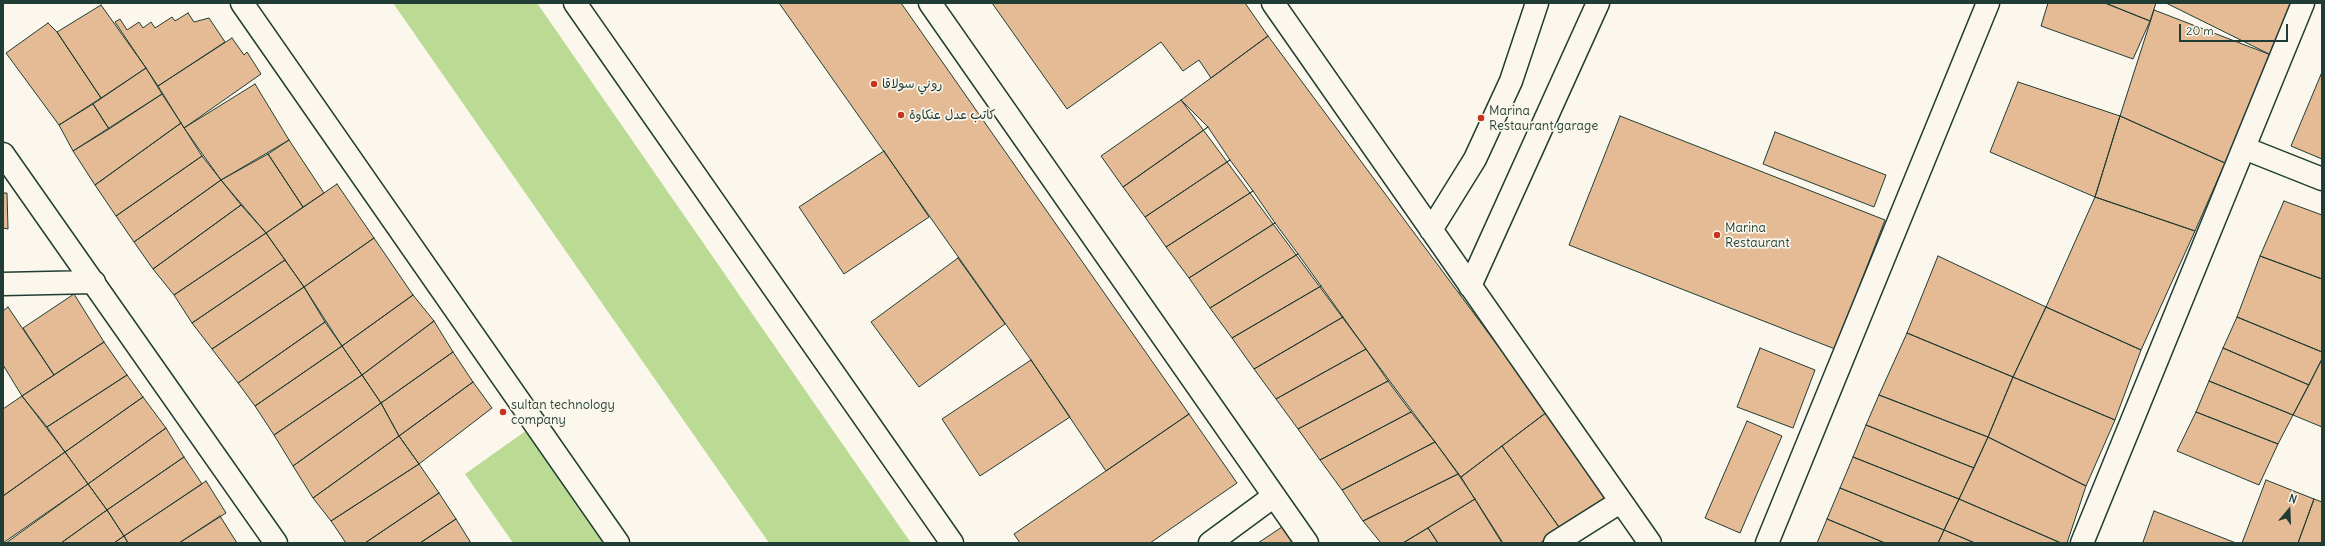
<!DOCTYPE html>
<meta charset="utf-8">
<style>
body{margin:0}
#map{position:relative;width:2325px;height:546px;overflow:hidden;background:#fbf7ec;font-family:Delius,sans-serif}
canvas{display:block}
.frame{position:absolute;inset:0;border:4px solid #1f3d34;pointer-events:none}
.north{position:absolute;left:2269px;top:490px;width:40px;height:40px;-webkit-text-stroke:3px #fbf7ec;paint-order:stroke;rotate:19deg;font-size:11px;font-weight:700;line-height:16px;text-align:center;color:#1f3d34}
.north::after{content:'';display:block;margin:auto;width:14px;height:18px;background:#1f3d34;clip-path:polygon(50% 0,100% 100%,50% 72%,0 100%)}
.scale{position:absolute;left:2179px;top:24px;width:109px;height:18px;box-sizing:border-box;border:2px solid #1f3d34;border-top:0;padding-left:5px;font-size:12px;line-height:14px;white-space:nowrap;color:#1f3d34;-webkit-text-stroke:3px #fbf7ec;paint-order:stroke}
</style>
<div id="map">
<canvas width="2325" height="546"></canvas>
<div class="frame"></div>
<div class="north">N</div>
<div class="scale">20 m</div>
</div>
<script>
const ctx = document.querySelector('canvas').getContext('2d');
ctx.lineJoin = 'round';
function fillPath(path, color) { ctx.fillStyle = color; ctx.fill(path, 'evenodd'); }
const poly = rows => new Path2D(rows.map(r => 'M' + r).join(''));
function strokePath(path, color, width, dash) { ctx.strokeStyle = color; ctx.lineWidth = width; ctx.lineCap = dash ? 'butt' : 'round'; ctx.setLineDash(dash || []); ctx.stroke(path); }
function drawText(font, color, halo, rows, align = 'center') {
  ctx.font = font + ' Delius,"Playpen Sans Arabic",sans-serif'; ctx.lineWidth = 3.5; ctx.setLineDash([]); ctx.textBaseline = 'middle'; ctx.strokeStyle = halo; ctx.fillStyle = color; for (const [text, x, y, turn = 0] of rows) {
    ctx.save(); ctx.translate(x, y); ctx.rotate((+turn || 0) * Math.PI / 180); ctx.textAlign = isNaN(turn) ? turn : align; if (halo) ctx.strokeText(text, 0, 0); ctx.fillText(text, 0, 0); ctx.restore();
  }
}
fillPath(poly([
 [393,3,537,3,911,543,769,543],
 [541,420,615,543,513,543,465,474]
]), '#bbdb94');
const building = poly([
 [779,3,901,3,1189,414,1106,471,1031,360,779,3],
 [992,3,1245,3,1268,36,1211,78,1199,60,1183,71,1161,42,1067,109,992,3],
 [2048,3,2105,3,2150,21,2133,59,2041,26,2048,3],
 [2105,3,2156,3,2150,21,2105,3],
 [2166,3,2291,3,2271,55,2166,3],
 [101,5,146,68,101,98,57,32,101,5],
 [2154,10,2271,55,2225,163,2120,116,2154,10],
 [188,13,194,22,209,18,225,42,158,86,115,22,120,19,127,30,139,22,143,28,151,22,155,28,172,17,175,21,188,13],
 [48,23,57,32,101,98,59,125,6,53,48,23],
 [1268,36,1547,412,1461,477,1181,100,1268,36],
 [232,38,244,55,247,52,261,74,184,128,158,86,232,38],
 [146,68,162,94,109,129,93,104,146,68],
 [2322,72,2322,159,2291,146,2322,72],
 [2018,82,2120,116,2095,197,1990,152,2018,82],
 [255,84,289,140,221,180,184,128,255,84],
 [162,94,181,123,95,185,73,151,162,94],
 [1181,100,1208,127,1123,187,1101,156,1181,100],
 [93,104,109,129,73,151,59,125,93,104],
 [1620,116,1885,220,1835,349,1569,245,1620,116],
 [2120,116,2225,163,2195,231,2095,197,2120,116],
 [181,123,202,156,116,216,95,185,181,123],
 [1208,127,1230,160,1145,217,1123,187,1208,127],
 [1775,132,1886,175,1874,207,1763,164,1775,132],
 [289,140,324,193,303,207,268,154,289,140],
 [884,151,929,217,844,274,799,207,884,151],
 [268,154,303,207,266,233,221,180,268,154],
 [202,156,221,180,134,242,116,216,202,156],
 [1230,160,1253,191,1166,247,1145,217,1230,160],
 [221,180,241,205,153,269,134,242,221,180],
 [337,184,374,238,304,287,266,233,337,184],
 [1253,191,1275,223,1189,278,1166,247,1253,191],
 [3,193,7,193,8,229,3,228,3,193],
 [2095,197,2195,231,2141,350,2046,307,2095,197],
 [2284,201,2322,215,2322,279,2260,256,2284,201],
 [241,205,266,233,174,295,153,269,241,205],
 [1275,223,1298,254,1210,308,1189,278,1275,223],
 [266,233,285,260,192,323,174,295,266,233],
 [374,238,413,295,342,346,304,287,374,238],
 [1298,254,1321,286,1232,338,1210,308,1298,254],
 [1938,256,2046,307,2013,377,1907,333,1938,256],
 [2260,256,2322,279,2322,352,2237,317,2260,256],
 [958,258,1005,324,919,387,871,322,958,258],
 [285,260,304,287,212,349,192,323,285,260],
 [1321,286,1343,317,1254,369,1232,338,1321,286],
 [304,287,325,322,238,383,212,349,304,287],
 [74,294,104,342,54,375,23,328,74,294],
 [413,295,434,321,362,375,342,346,413,295],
 [8,307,54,375,22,396,3,365,3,311,8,307],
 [2046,307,2141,350,2115,420,2013,377,2046,307],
 [1343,317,1366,349,1276,399,1254,369,1343,317],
 [2237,317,2322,352,2322,359,2309,385,2223,348,2237,317],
 [434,321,453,352,381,403,362,375,434,321],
 [325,322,342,346,255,406,238,383,325,322],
 [1907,333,2013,377,1988,437,1879,395,1907,333],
 [104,342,127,375,47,427,22,396,104,342],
 [342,346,362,375,274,435,255,406,342,346],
 [1760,348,1815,370,1793,428,1737,407,1760,348],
 [2223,348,2309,385,2293,415,2209,381,2223,348],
 [1366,349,1388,381,1298,429,1276,399,1366,349],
 [453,352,473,382,399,436,381,403,453,352],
 [2322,359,2322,427,2293,415,2322,359],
 [1031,360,1070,417,980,476,942,419,1031,360],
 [127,375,143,397,65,452,47,427,127,375],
 [362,375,381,403,293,466,274,435,362,375],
 [2013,377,2115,420,2086,486,1988,437,2013,377],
 [1388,381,1411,412,1320,460,1298,429,1388,381],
 [2209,381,2293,415,2278,444,2196,412,2209,381],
 [473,382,492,408,419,464,399,436,473,382],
 [1879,395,1988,437,1974,468,1866,425,1879,395],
 [22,396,65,452,3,496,3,409,22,396],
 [143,397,166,428,88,484,65,452,143,397],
 [381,403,399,436,313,498,293,466,381,403],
 [1411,412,1435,442,1342,490,1320,460,1411,412],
 [1547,412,1608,496,1561,530,1502,446,1547,412],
 [2196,412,2278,444,2259,485,2177,451,2196,412],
 [1189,414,1237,483,1150,543,1020,543,1014,534,1189,414],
 [1747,421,1782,436,1740,533,1705,518,1747,421],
 [1866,425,1974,468,1959,499,1853,457,1866,425],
 [166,428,184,457,107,510,88,484,166,428],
 [399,436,419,464,331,521,313,498,399,436],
 [1988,437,2086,486,2067,543,2061,543,1959,499,1988,437],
 [1435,442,1458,474,1363,521,1342,490,1435,442],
 [1502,446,1561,530,1540,543,1502,543,1461,477,1502,446],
 [65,452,88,484,3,543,3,496,65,452],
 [184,457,202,484,124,536,107,510,184,457],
 [1853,457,1959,499,1944,530,1840,488,1853,457],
 [419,464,439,493,365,543,346,543,331,521,419,464],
 [1458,474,1475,499,1403,543,1381,543,1363,521,1458,474],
 [2266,480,2314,499,2298,543,2242,543,2266,480],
 [206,481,226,513,179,543,128,543,124,536,206,481],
 [88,484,107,510,61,543,6,543,88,484],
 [1840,488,1944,530,1938,543,1885,543,1827,519,1840,488],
 [439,493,456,519,420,543,365,543,439,493],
 [1475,499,1503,543,1438,543,1428,528,1475,499],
 [1959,499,2061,543,1975,543,1944,530,1959,499],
 [2314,499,2322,502,2322,543,2298,543,2314,499],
 [107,510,124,536,114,543,61,543,107,510],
 [2154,511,2236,543,2145,543,2143,542,2154,511],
 [220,516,237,543,179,543,220,516],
 [456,519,471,543,420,543,456,519],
 [1827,519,1885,543,1817,543,1827,519],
 [1282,527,1293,543,1258,543,1282,527],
 [1428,528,1438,543,1403,543,1428,528],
 [1944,530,1975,543,1938,543,1944,530],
 [124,536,128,543,114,543,124,536]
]);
fillPath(building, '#e4bb94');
strokePath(building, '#1f3d34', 1);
const minor = poly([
 [242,3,618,543],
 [575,3,952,543],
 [930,3,1307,543],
 [1273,3,1650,543],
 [2244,148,2322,179],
 [3,154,276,543],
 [1431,230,1475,159,1511,81,1537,3],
 [3,284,94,282],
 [1470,286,1598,3],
 [1210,543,1274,496],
 [1555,543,1620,502],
 [1767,543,1988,3],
 [2082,543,2303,3]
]);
strokePath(minor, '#1f3d34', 25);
strokePath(minor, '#fbf7ec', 22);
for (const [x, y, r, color] of [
 [874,84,4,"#c8321e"],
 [901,115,4,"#c8321e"],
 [1481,118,4,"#c8321e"],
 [1717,235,4,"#c8321e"],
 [503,412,4,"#c8321e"]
]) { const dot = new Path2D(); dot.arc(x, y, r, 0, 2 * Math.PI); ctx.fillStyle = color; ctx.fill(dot); strokePath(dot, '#fbf7ec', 1.5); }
drawText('13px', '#1f3d34', '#fbf7ec', [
 ["روني سولاقا",882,84],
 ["Marina",1489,111],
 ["Restaurant garage",1489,126],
 ["كاتب عدل عنكاوة",909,115],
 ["Marina",1725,228],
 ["Restaurant",1725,243],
 ["sultan technology",511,405],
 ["company",511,420]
], 'left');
</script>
